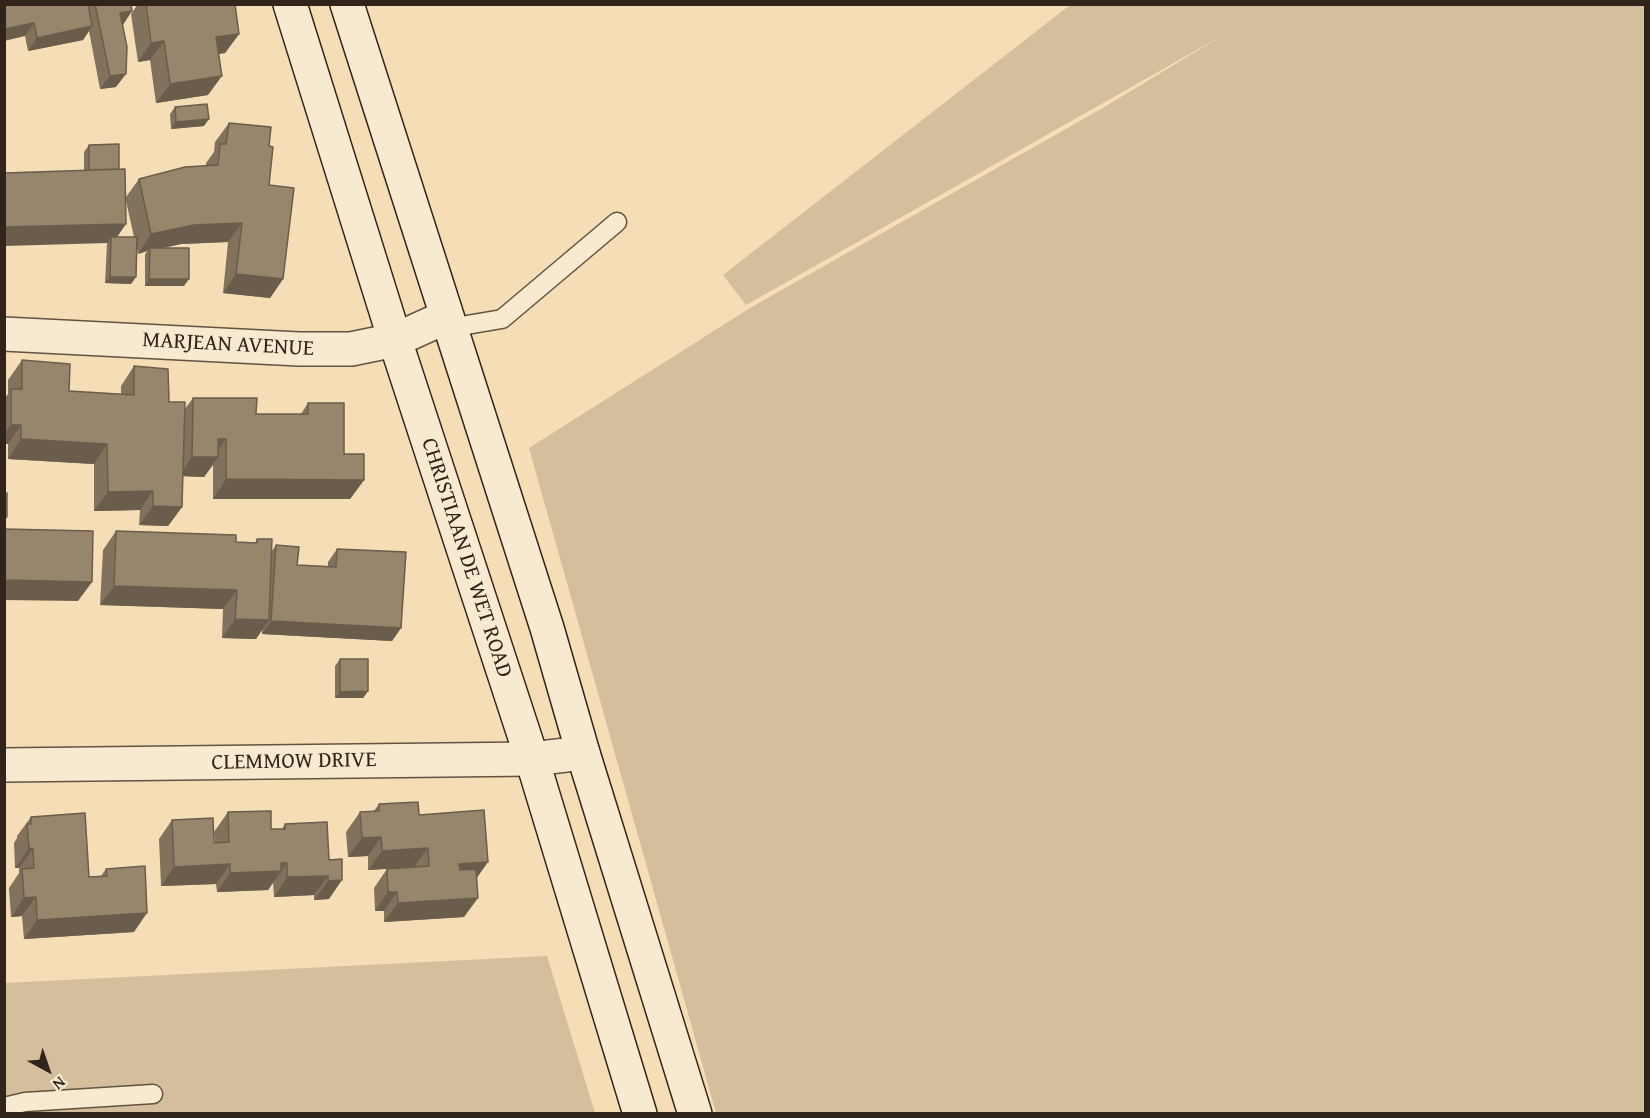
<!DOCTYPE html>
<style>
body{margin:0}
#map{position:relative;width:1650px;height:1118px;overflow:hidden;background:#f5deb6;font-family:"Gentium Book Plus",serif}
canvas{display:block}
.frame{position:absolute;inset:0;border:6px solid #31241b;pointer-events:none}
.north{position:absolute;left:18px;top:1040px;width:60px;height:60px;-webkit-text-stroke:4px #f8ead0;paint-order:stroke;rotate:140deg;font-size:16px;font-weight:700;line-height:24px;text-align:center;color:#31241b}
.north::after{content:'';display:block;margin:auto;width:21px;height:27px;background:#31241b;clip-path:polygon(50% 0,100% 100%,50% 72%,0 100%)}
</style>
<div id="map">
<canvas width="1650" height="1118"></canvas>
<div class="frame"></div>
<div class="north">N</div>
</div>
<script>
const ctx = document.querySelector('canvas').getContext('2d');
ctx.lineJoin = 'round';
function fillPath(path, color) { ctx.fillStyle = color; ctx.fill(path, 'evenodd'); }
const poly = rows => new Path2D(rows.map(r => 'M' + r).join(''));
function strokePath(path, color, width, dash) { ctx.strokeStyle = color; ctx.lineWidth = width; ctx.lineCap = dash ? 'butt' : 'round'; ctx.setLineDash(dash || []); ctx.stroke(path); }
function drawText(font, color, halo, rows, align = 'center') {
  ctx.font = font + ' "Gentium Book Plus",serif'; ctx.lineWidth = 4.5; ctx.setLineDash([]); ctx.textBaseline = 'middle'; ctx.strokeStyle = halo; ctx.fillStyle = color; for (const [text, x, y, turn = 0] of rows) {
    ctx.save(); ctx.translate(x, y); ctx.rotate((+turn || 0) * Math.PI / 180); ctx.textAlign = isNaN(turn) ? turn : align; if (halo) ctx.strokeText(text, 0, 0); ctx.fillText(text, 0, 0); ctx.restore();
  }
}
fillPath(poly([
 [1070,5,1645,5,1645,1113,716,1113,529,448,750,308,1101,109,1225,34,746,305,723,275],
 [547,956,595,1113,5,1114,5,983]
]), '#d4be9c');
const lane = poly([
 [449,328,502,319,617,222],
 [4,1107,25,1102,153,1094]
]);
const street = poly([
 [4,334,299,349,351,349,395,340,446,317],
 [4,765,532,759,583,753]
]);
const secondary = poly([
 [290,4,395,340,532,759,640,1114],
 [347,4,547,628,583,753,695,1114]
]);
strokePath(lane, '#625242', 21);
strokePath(street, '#625242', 36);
strokePath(secondary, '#31241b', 36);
strokePath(lane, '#f8ead0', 18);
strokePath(street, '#f8ead0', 33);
strokePath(secondary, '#f8ead0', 33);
fillPath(poly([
 [4,4,131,4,122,25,116,87,100,89,89,31,83,40,28,51,25,36],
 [138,4,235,4,239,34,225,53,219,54,208,95,156,103,150,60,138,62,131,14],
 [175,107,204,126,171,129,170,114],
 [229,123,269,146,269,185,283,279,270,298,223,293,228,242,181,244,162,248,184,286,145,286,145,255,147,251,138,254,137,249,131,284,105,283,107,243,84,171,84,152,89,145,119,170,126,197,139,179,206,166,206,163,214,152,215,142],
 [126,201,134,237,117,237],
 [22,360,69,391,121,394,121,386,134,366,169,402,184,410,193,398,256,414,301,414,308,403,364,480,350,499,213,499,213,465,204,477,183,476,182,507,168,526,139,525,140,510,94,511,94,464,8,459,8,444,4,444,4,399,8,394,8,380],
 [116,531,236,542,255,543,257,539,272,551,276,545,297,565,328,567,328,562,337,549,401,628,392,641,262,634,262,630,256,639,222,638,223,609,100,605,103,550],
 [340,659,368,691,363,698,335,698,335,666],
 [379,804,419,815,477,878,464,917,384,922,384,911,375,911,374,888,387,869,368,870,368,856,348,857,346,832,360,812,374,811],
 [228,812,271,829,282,829,285,824,327,822,329,899,314,900,314,895,274,897,273,882,268,890,217,892,216,884,161,886,159,839,172,820,215,843,214,832],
 [31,817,89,877,101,876,106,869,134,932,24,939,22,916,11,917,9,888,19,873,19,868,15,868,14,843,17,838,17,836]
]), '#82725d');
fillPath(poly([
 [132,11,123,25,120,13],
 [34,23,25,36,4,41,4,29],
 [92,26,83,40,28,51,37,38],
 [239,34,225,53,203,56,216,37],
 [164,41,150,60,138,62,151,43],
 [126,74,116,87,100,89,110,76],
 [222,76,208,95,156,103,170,84],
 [209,119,204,126,171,129,176,122],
 [242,223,228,242,181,244,150,251,150,248,147,251,138,254,151,234,194,225],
 [126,224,113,243,111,237,107,243,4,246,4,227],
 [236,274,283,279,270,298,223,293],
 [110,277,136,277,131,284,105,283],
 [149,279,189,279,184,286,145,286],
 [11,425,21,425,8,444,4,444,4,434],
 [21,439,107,444,94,464,8,459],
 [218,439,226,439,213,457,218,457,204,477,179,476,192,457],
 [226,479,364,480,350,499,213,499],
 [153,491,140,510,94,511,108,492],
 [153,506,182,507,168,526,139,525],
 [4,580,92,582,78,601,4,600],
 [114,586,237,590,223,609,100,605],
 [235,619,269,620,256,639,222,638],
 [271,621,401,628,392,641,262,634],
 [368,691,363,698,335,698,340,692],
 [381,837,368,856,348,857,362,838],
 [29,848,33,849,19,868,15,868],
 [428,848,414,867,368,870,382,851],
 [488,862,474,882,446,884,459,864],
 [281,863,287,863,268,890,217,892,230,873],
 [230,864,216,884,161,886,174,867],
 [328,876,314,895,274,897,287,877],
 [342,880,329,899,314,900,328,881],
 [388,892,397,892,384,911,375,911],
 [36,897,22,916,11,917,24,898],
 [478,898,464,917,384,922,398,903],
 [147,913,134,932,24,939,37,920]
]), '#6a5d4c');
const building = poly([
 [4,4,88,4,92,26,37,38,34,23,4,29,4,4],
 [95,4,131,4,132,11,120,13,127,47,126,74,110,76,95,4],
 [146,4,235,4,239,34,216,37,222,76,170,84,164,41,151,43,146,4],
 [207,104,209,119,176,122,175,107,207,104],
 [229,123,271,127,269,146,273,147,269,185,294,188,283,279,236,274,242,223,194,225,151,234,139,179,185,167,218,165,220,144,226,144,229,123],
 [119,144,119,169,89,170,89,145,119,144],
 [125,169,126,224,4,227,4,173,125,169],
 [111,237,137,237,136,277,110,277,111,237],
 [150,248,189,248,189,279,149,279,150,248],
 [22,360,70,364,69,391,134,395,134,366,168,369,169,402,185,402,182,507,153,506,153,491,108,492,107,444,21,439,21,425,11,425,11,389,22,389,22,360],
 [193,398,257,398,256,414,308,414,308,403,344,403,344,454,364,454,364,480,226,479,226,439,218,439,218,457,192,457,193,398],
 [4,493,7,493,7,517,4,517,4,493],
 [4,529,93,531,92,582,4,580,4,529],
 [116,531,236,535,236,542,257,543,257,539,272,539,269,620,235,619,237,590,114,586,116,531],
 [276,545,299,547,297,565,336,567,337,549,406,552,401,628,271,621,276,545],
 [340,659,368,659,368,691,340,692,340,659],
 [418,802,419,815,484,810,488,862,459,864,460,870,476,869,478,898,398,903,397,892,388,892,387,869,429,866,428,848,382,851,381,837,362,838,360,812,379,811,379,804,418,802],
 [271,811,271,829,285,829,285,824,327,822,329,860,342,859,342,880,328,881,328,876,287,877,287,863,281,863,281,871,230,873,230,864,174,867,172,820,213,818,214,843,229,842,228,812,271,811],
 [85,813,89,877,107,876,106,869,145,866,147,913,37,920,36,897,24,898,22,869,34,868,33,849,29,848,27,824,31,824,31,817,85,813]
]);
fillPath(building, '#97856c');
strokePath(building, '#6a5d4c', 1.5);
drawText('22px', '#31241b', '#f8ead0', [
 ["MARJEAN AVENUE",228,345,3],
 ["CHRISTIAAN DE WET ROAD",466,558,72],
 ["CLEMMOW DRIVE",294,762,-1]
]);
</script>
